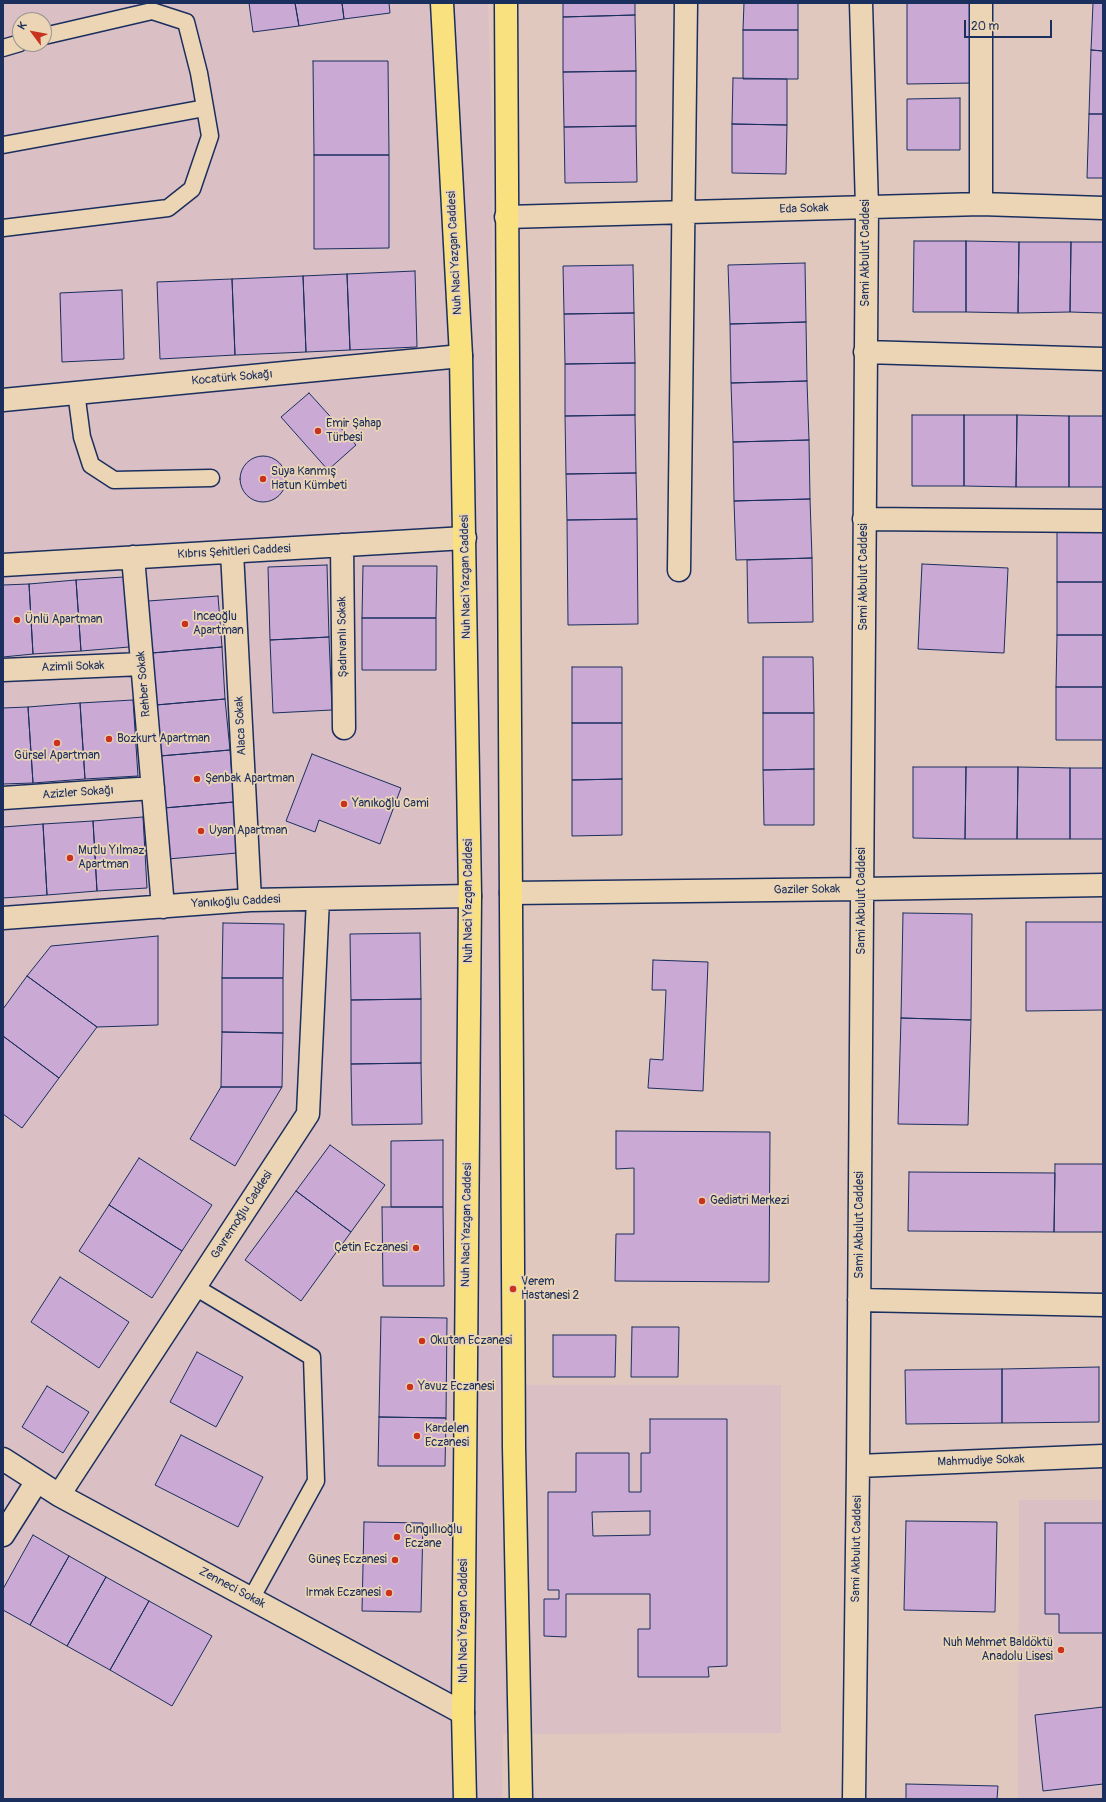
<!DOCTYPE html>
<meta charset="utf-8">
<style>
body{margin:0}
#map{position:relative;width:1106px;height:1802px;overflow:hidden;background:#e1c8be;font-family:Pangolin,sans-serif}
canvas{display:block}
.frame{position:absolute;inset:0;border:4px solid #1b2f5e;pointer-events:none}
.north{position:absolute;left:12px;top:12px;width:40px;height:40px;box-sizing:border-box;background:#ebd5b4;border:1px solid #989392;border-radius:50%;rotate:302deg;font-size:11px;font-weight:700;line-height:16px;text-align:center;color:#1b2f5e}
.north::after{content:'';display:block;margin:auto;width:14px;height:18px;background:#c8321e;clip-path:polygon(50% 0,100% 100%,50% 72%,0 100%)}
.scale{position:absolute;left:964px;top:20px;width:88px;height:18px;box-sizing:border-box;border:2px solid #1b2f5e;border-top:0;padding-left:5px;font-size:12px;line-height:14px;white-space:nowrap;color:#1b2f5e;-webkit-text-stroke:3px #ebd5b4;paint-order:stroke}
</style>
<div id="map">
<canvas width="1106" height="1802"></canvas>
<div class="frame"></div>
<div class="north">K</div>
<div class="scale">20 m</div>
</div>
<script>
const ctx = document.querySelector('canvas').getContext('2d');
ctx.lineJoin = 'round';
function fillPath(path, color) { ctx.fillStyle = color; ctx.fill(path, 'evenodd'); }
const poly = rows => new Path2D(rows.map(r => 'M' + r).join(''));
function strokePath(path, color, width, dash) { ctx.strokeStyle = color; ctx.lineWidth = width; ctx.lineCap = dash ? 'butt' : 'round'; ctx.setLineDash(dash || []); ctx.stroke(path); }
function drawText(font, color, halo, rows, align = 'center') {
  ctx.font = font + ' Pangolin,sans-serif'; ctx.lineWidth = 3.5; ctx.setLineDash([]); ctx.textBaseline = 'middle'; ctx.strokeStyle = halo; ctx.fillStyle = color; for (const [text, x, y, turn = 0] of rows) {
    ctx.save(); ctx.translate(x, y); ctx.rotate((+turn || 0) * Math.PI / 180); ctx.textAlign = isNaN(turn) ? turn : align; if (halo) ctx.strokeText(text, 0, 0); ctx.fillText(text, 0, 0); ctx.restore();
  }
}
fillPath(poly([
 [3,3,488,3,493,170,491,282,499,834,503,1385,781,1385,781,1733,503,1734,502,1799,3,1799],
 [20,20,44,20,44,44,20,44],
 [1019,1500,1103,1500,1103,1799,1018,1799]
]), '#dabfc5');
const building = poly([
 [249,3,295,3,299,26,253,32,249,3],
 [295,3,342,3,344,19,299,26,295,3],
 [342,3,389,3,390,13,344,19,342,3],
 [563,3,635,3,635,15,563,17,563,3],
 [744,3,798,3,798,30,743,30,744,3],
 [907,3,975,3,975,83,907,84,907,3],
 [1093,3,1103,3,1103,51,1091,50,1093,3],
 [635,15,636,71,563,72,563,17,635,15],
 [743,30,798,30,798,79,743,79,743,30],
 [1091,50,1103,51,1103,114,1089,114,1091,50],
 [313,61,388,61,389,155,314,155,313,61],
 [636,71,636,126,564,127,563,72,636,71],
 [733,78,787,79,787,125,732,124,733,78],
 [960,98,960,150,907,150,907,99,960,98],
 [1089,114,1103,114,1103,178,1087,178,1089,114],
 [732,124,787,125,786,174,732,173,732,124],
 [636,126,637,182,565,183,564,127,636,126],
 [314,155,389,155,389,248,314,249,314,155],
 [914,241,966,241,966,312,913,312,914,241],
 [966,241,1019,242,1018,313,966,312,966,241],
 [1019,242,1071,242,1070,312,1018,313,1019,242],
 [1071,242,1103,242,1103,313,1070,312,1071,242],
 [805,263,806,322,730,324,728,265,805,263],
 [633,265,634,313,564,314,563,266,633,265],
 [415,271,417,347,350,350,347,274,415,271],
 [347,274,350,350,306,352,303,276,347,274],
 [303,276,306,352,235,355,232,279,303,276],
 [232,279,235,355,160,359,157,282,232,279],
 [122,290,124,359,62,362,60,293,122,290],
 [634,313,635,363,565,364,564,314,634,313],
 [806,322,807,381,731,383,730,324,806,322],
 [635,363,635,415,565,416,565,364,635,363],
 [807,381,809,440,733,442,731,383,807,381],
 [309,393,356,445,328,470,281,417,309,393],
 [635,415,636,473,566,474,565,416,635,415],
 [912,415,964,415,964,486,912,486,912,415],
 [964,415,1017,415,1016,487,964,486,964,415],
 [1017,415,1069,416,1069,487,1016,487,1017,415],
 [1069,416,1103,416,1103,487,1069,487,1069,416],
 [809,440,810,499,734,501,733,442,809,440],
 '240 479a23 23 0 1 1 46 0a23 23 0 1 1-46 0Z',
 [636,473,637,519,567,520,566,474,636,473],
 [810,499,812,558,736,560,734,501,810,499],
 [637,519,638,624,568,625,567,520,637,519],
 [1057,530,1103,530,1103,582,1057,582,1057,530],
 [812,558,813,622,748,623,747,560,812,558],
 [922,564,1008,568,1004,653,918,649,922,564],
 [327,565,329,637,270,640,268,567,327,565],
 [363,566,437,566,436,618,362,618,363,566],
 [124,577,129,647,81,651,76,580,124,577],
 [76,580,81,651,33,654,29,584,76,580],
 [1057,582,1103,582,1103,635,1057,635,1057,582],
 [29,584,33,654,3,657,3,585,29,584],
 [218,596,222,647,152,653,148,601,218,596],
 [362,618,436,618,436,670,362,670,362,618],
 [1057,635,1103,635,1103,687,1056,687,1057,635],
 [329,637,332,710,273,713,270,640,329,637],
 [222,647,225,699,156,705,152,653,222,647],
 [763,657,813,657,814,713,763,713,763,657],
 [572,667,622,667,622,723,572,723,572,667],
 [1056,687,1103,687,1103,740,1056,740,1056,687],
 [225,699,230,750,160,756,156,705,225,699],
 [133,700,138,776,85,779,80,703,133,700],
 [80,703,85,779,33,783,28,707,80,703],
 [28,707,33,783,3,784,3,708,28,707],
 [763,713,814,713,814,769,763,770,763,713],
 [572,723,622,723,622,779,572,780,572,723],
 [230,750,234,802,164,808,160,756,230,750],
 [312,754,401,788,380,844,319,820,315,832,286,821,312,754],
 [913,767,966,767,965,839,913,838,913,767],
 [966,767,1018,767,1017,839,965,839,966,767],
 [1018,767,1070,768,1070,839,1017,839,1018,767],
 [1070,768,1103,768,1103,839,1070,839,1070,768],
 [814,769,814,825,764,825,763,770,814,769],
 [622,779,622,835,572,836,572,780,622,779],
 [234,802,237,853,168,859,164,808,234,802],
 [143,817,147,888,97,891,93,821,143,817],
 [93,821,97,891,47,895,43,824,93,821],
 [43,824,47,895,3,898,3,827,43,824],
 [903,913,972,914,971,1020,901,1018,903,913],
 [1026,922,1103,922,1103,1010,1026,1011,1026,922],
 [223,923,284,924,283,978,222,978,223,923],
 [420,933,421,999,351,1000,350,934,420,933],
 [158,936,158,1025,97,1027,27,976,51,946,158,936],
 [653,960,708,962,703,1091,648,1088,650,1059,663,1060,666,990,652,990,653,960],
 [27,976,97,1027,59,1078,3,1036,3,1009,27,976],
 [222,978,283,978,283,1033,222,1032,222,978],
 [421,999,421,1063,351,1064,351,1000,421,999],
 [901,1018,971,1020,968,1125,898,1124,901,1018],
 [222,1032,283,1033,282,1087,221,1087,222,1032],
 [3,1036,59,1078,22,1128,3,1114,3,1036],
 [421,1063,422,1124,352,1125,351,1064,421,1063],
 [221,1087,282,1087,235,1166,190,1139,221,1087],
 [616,1131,770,1132,769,1282,615,1281,616,1234,634,1234,634,1168,616,1169,616,1131],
 [443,1140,443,1207,391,1207,391,1141,443,1140],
 [330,1145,385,1185,351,1232,296,1191,330,1145],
 [139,1158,212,1205,182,1251,109,1205,139,1158],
 [1055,1164,1103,1164,1103,1232,1054,1232,1055,1164],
 [909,1172,1055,1173,1054,1232,908,1231,909,1172],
 [296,1191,351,1232,301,1301,245,1260,296,1191],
 [109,1205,182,1251,152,1298,79,1251,109,1205],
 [382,1207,443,1207,444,1286,383,1286,382,1207],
 [60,1277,129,1322,99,1368,31,1322,60,1277],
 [381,1317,447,1318,446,1418,379,1417,381,1317],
 [632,1327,679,1327,678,1377,631,1377,632,1327],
 [553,1335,616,1335,615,1377,553,1377,553,1335],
 [197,1352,243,1377,216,1427,170,1402,197,1352],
 [1099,1367,1099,1422,1002,1423,1002,1369,1099,1367],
 [1002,1369,1002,1423,906,1424,905,1370,1002,1369],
 [47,1386,89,1412,63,1453,22,1427,47,1386],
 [379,1417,446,1418,445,1466,378,1466,379,1417],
 [650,1419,727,1419,727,1666,708,1667,709,1677,638,1677,638,1629,650,1629,650,1594,566,1594,566,1637,544,1636,544,1599,559,1599,559,1590,548,1590,548,1492,576,1492,576,1453,629,1453,629,1492,641,1492,641,1453,650,1453,650,1419],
 [650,1511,650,1535,593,1536,592,1512,650,1511],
 [181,1435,263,1477,238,1527,155,1485,181,1435],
 [906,1521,997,1522,995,1612,904,1610,906,1521],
 [364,1522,423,1523,421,1612,362,1611,364,1522],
 [1045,1523,1103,1523,1103,1633,1059,1633,1059,1614,1045,1614,1045,1523],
 [33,1535,69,1556,30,1625,3,1610,3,1589,33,1535],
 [69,1556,106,1577,67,1646,30,1625,69,1556],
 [106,1577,149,1601,110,1670,67,1646,106,1577],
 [149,1601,212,1636,172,1706,110,1670,149,1601],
 [1103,1707,1103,1784,1043,1791,1035,1715,1103,1707],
 [906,1784,998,1786,997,1799,906,1799,906,1784]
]);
fillPath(building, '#caa9d4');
strokePath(building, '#1b2f5e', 1);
const lane = poly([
 [3,48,20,43],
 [3,145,205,108],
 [3,228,168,208,192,189,210,136,199,73,186,22,152,11,44,36],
 [76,392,82,437,91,465,114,480,211,478],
 [195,1287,312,1357,316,1481,251,1599]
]);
const street = poly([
 [981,3,981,204],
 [506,217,981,204,1103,208],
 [865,352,1103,359],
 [3,400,461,356],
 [864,519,1103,521],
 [342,545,344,728],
 [232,552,250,900],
 [133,557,163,907],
 [3,565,465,538],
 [679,570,686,3],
 [3,670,142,664],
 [3,798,153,788],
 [511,893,862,889,1103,885],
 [3,918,250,900,470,896],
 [859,1300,1103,1305],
 [3,1459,59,1495,463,1713],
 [858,1466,1103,1456],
 [59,1495,308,1114,318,899],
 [3,1535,37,1481],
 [854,1799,858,1466,867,207,861,3]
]);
const primary = poly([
 [442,3,461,356,470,896,463,1713,465,1799],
 [506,3,514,1447,521,1799]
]);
strokePath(lane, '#1b2f5e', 19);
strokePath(street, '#1b2f5e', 25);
strokePath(primary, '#1b2f5e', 25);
strokePath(lane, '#ebd5b4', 16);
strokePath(street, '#ebd5b4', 22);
strokePath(primary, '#fae180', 22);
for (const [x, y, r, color] of [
 [318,431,4,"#c8321e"],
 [263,479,4,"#c8321e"],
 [17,620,4,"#c8321e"],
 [185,624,4,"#c8321e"],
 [109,739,4,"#c8321e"],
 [57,743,4,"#c8321e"],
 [197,779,4,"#c8321e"],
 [344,804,4,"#c8321e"],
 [201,831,4,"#c8321e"],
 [70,858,4,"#c8321e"],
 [702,1201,4,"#c8321e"],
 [416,1248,4,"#c8321e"],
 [513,1289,4,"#c8321e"],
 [422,1341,4,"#c8321e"],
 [410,1387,4,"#c8321e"],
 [417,1436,4,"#c8321e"],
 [397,1537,4,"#c8321e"],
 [395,1560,4,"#c8321e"],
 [389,1593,4,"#c8321e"],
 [1061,1650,4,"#c8321e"]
]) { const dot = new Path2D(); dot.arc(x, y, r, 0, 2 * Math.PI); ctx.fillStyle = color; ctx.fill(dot); strokePath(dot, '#ebd5b4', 1.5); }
drawText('12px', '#1b2f5e', '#ebd5b4', [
 ["Eda Sokak",804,209,-2],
 ["Nuh Naci Yazgan Caddesi",455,253,-93],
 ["Sami Akbulut Caddesi",866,253,-90],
 ["Kocatürk Sokağı",232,378,-5],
 ["Kıbrıs Şehitleri Caddesi",234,552,-3],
 ["Nuh Naci Yazgan Caddesi",466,577,-91],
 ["Sami Akbulut Caddesi",864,577,-90],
 ["Şadırvanlı Sokak",343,637,-91],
 ["Azimli Sokak",73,667,-2],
 ["Rehber Sokak",144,684,-95],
 ["Alaca Sokak",241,726,-93],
 ["Azizler Sokağı",78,793,-4],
 ["Gaziler Sokak",807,890,-1],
 ["Nuh Naci Yazgan Caddesi",469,901,-90],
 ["Sami Akbulut Caddesi",862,901,-90],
 ["Yanıkoğlu Caddesi",236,902,-3],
 ["Gavremoğlu Caddesi",242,1215,-57],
 ["Nuh Naci Yazgan Caddesi",467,1225,-89],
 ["Sami Akbulut Caddesi",860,1225,-90],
 ["Mahmudiye Sokak",981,1461,-2],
 ["Sami Akbulut Caddesi",857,1549,-89],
 ["Zenneci Sokak",232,1588,28],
 ["Nuh Naci Yazgan Caddesi",464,1621,-90]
]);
drawText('12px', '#1b2f5e', '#ebd5b4', [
 ["Emir Şahap",326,424],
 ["Türbesi",326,438],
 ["Suya Kanmış",271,472],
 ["Hatun Kümbeti",271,486],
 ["Inceoğlu",193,617],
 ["Apartman",193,631],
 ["Ünlü Apartman",25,620],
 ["Bozkurt Apartman",117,739],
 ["Gürsel Apartman",57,756,"center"],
 ["Şenbak Apartman",205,779],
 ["Yanıkoğlu Cami",352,804],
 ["Uyan Apartman",209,831],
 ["Mutlu Yılmaz",78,851],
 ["Apartman",78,865],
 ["Gediatri Merkezi",710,1201],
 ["Çetin Eczanesi",408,1248,"right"],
 ["Verem",521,1282],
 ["Hastanesi 2",521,1296],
 ["Okutan Eczanesi",430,1341],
 ["Yavuz Eczanesi",418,1387],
 ["Kardelen",425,1429],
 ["Eczanesi",425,1443],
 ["Cıngıllıoğlu",405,1530],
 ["Eczane",405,1544],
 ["Güneş Eczanesi",387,1560,"right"],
 ["Irmak Eczanesi",381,1593,"right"],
 ["Nuh Mehmet Baldöktü",1053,1643,"right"],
 ["Anadolu Lisesi",1053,1657,"right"]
], 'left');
</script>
